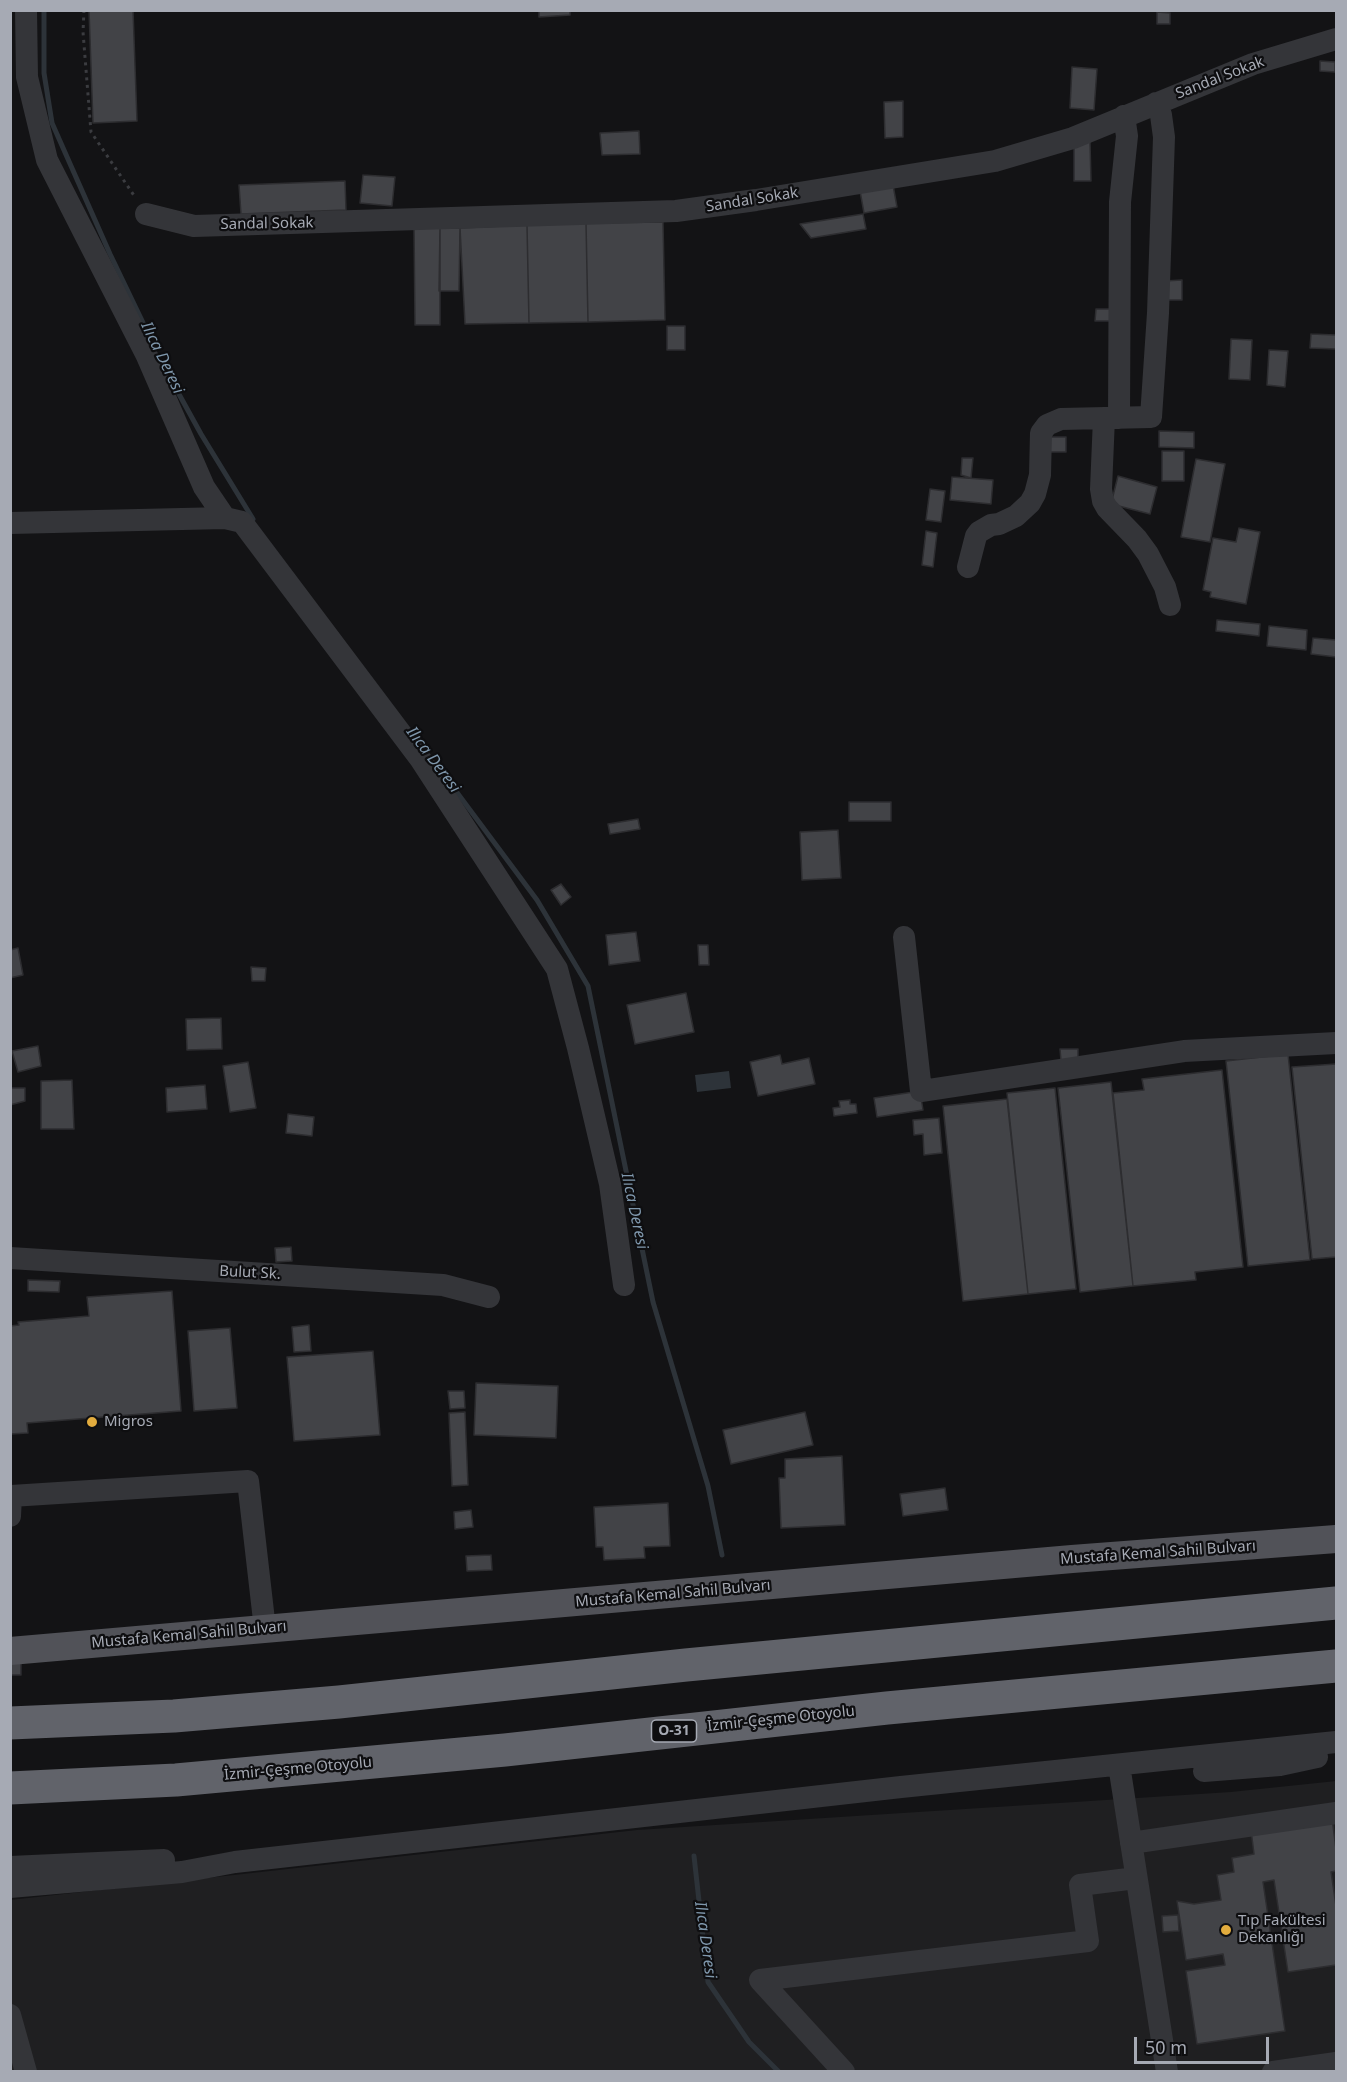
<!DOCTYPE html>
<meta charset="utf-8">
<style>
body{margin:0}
#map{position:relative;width:1347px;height:2082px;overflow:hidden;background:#131315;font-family:"Noto Sans",sans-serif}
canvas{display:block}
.frame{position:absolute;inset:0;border:12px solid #a6aab4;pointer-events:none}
.scale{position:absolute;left:1134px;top:2037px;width:135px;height:27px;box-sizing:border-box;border:3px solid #a6aab4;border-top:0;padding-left:8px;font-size:18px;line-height:21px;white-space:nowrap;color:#a6aab4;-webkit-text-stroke:4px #0e0e10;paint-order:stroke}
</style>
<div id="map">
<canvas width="1347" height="2082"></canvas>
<div class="frame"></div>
<div class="scale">50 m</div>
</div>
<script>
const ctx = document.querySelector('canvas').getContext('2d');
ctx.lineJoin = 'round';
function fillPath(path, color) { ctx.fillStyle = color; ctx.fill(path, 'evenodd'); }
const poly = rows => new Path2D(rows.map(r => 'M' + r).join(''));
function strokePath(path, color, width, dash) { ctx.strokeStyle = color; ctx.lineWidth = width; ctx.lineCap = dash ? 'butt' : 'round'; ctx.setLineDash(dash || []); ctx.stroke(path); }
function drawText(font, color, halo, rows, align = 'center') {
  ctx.font = font + ' "Noto Sans",sans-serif'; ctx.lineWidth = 4.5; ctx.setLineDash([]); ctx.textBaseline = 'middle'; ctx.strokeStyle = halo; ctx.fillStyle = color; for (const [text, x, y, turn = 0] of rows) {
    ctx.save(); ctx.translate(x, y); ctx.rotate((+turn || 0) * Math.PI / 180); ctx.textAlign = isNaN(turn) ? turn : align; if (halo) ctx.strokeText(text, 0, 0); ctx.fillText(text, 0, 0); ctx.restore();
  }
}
fillPath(poly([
 [1336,1781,1336,2071,11,2071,10,1900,637,1830,1231,1792]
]), '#1f1f21');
fillPath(poly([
 [729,1071,731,1088,697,1092,695,1075]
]), '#2d3339');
strokePath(poly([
 [44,10,44,73,52,123,110,254,147,331],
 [164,367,201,434,253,519],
 [438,767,537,900,588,986,653,1302,708,1486,722,1555],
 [694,1856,708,1982,749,2042,779,2072]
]), '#2d3339', 5);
const building = poly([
 [89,10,133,10,137,121,93,123,89,10],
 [539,10,570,10,570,15,539,17,539,10],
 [1157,12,1170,13,1170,24,1157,24,1157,12],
 [1320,61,1335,62,1335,72,1320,71,1320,61],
 [1072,67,1097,69,1094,110,1070,108,1072,67],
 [903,101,903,137,885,138,884,102,903,101],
 [639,131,640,154,602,155,600,133,639,131],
 [1074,142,1090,142,1091,181,1074,181,1074,142],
 [363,175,395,177,392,206,360,203,363,175],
 [345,181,346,210,241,214,239,185,345,181],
 [893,185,897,207,864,213,860,191,893,185],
 [863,214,866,229,811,238,800,224,863,214],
 [663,222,665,320,588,322,586,223,663,222],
 [586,223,588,322,529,323,527,225,586,223],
 [527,225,529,323,465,324,460,228,527,225],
 [414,227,440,228,440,325,415,325,414,227],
 [440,228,460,228,459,291,439,291,440,228],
 [1182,280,1182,300,1164,300,1164,281,1182,280],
 [1096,309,1113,309,1113,321,1095,321,1096,309],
 [667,326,685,326,685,350,667,350,667,326],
 [1311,334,1336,335,1336,349,1310,348,1311,334],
 [1231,339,1252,340,1250,380,1229,379,1231,339],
 [1269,350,1288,351,1285,387,1267,385,1269,350],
 [1159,431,1194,432,1194,448,1159,447,1159,431],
 [1044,437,1066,437,1066,452,1044,452,1044,437],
 [1162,451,1184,451,1184,481,1162,481,1162,451],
 [962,458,973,458,971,478,961,475,962,458],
 [1196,459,1225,464,1210,542,1181,537,1196,459],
 [1118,476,1157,487,1150,514,1111,504,1118,476],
 [952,477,993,480,991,504,950,500,952,477],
 [930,489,945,491,941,522,926,520,930,489],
 [1239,528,1260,532,1246,604,1210,597,1211,592,1203,590,1213,538,1236,542,1239,528],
 [926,531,937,533,933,567,922,565,926,531],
 [1217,620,1260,624,1259,636,1216,631,1217,620],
 [1269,626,1307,630,1306,650,1267,646,1269,626],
 [1313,638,1336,640,1336,657,1311,654,1313,638],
 [849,802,891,802,891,821,849,821,849,802],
 [638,819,640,829,610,834,608,824,638,819],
 [838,830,841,878,802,880,800,832,838,830],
 [561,884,571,897,561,905,551,890,561,884],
 [636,932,640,961,609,965,606,935,636,932],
 [698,945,708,945,709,965,699,965,698,945],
 [18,948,23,975,10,978,10,950,18,948],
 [251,967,266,968,265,981,252,981,251,967],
 [686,993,694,1032,635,1044,627,1005,686,993],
 [221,1018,222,1049,187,1050,186,1019,221,1018],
 [38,1046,41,1066,18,1072,12,1051,38,1046],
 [1060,1049,1078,1049,1078,1060,1061,1061,1060,1049],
 [1288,1054,1310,1260,1248,1266,1226,1061,1288,1054],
 [780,1055,782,1064,809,1058,815,1084,758,1096,750,1062,780,1055],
 [248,1062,256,1108,230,1112,223,1066,248,1062],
 [1336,1064,1336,1257,1312,1259,1292,1067,1336,1064],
 [1222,1070,1243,1267,1195,1272,1196,1280,1133,1286,1113,1093,1144,1090,1142,1079,1222,1070],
 [72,1080,74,1129,41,1129,41,1081,72,1080],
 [1111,1082,1133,1286,1080,1292,1058,1088,1111,1082],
 [205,1085,207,1109,167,1112,166,1088,205,1085],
 [10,1088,25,1088,25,1101,10,1105,10,1088],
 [1055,1088,1076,1289,1028,1294,1007,1093,1055,1088],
 [920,1091,923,1110,877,1117,874,1098,920,1091],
 [1007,1099,1028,1294,963,1301,943,1106,1007,1099],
 [850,1100,850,1104,856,1104,857,1113,834,1116,833,1108,840,1107,839,1101,850,1100],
 [288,1114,314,1117,312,1136,286,1133,288,1114],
 [939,1118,942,1153,924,1155,923,1134,914,1135,913,1120,939,1118],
 [291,1247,292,1261,276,1262,275,1248,291,1247],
 [28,1280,60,1281,59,1292,28,1291,28,1280],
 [172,1291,181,1411,27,1423,28,1433,10,1434,10,1326,19,1325,18,1322,89,1316,87,1297,172,1291],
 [309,1325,311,1351,294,1352,292,1327,309,1325],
 [230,1328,237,1408,194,1411,188,1331,230,1328],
 [373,1351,380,1435,294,1441,287,1357,373,1351],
 [476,1383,558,1386,556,1438,474,1435,476,1383],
 [448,1391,464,1391,465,1408,450,1409,448,1391],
 [465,1412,468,1485,452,1486,449,1413,465,1412],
 [805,1412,813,1445,731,1464,723,1430,805,1412],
 [842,1456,845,1525,781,1528,779,1478,785,1478,785,1459,842,1456],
 [945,1488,948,1510,903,1516,900,1494,945,1488],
 [668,1503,670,1546,644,1547,645,1558,604,1560,603,1547,596,1547,594,1507,668,1503],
 [471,1510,473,1527,455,1529,454,1512,471,1510],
 [491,1555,492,1570,467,1571,466,1556,491,1555],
 [21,1661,21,1675,10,1675,10,1662,21,1661],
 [1332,1818,1336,1849,1336,1871,1331,1872,1336,1906,1336,1965,1288,1972,1274,1880,1263,1882,1285,2031,1197,2044,1186,1971,1225,1965,1223,1954,1186,1960,1177,1901,1194,1904,1221,1900,1217,1875,1234,1872,1232,1858,1254,1854,1251,1830,1332,1818],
 [1178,1915,1179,1931,1163,1932,1162,1916,1178,1915]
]);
fillPath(building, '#424347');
strokePath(building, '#2d2d30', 1.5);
strokePath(poly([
 [84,10,83,32,91,132,135,197]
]), '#3b3c40', 3, [3, 4.5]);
strokePath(poly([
 [26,10,27,77,47,160,147,356,204,487,225,518,242,522,421,760,557,969,578,1048,610,1184,624,1285],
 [146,214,194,226,676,211,756,200,995,161,1073,138,1253,64,1336,39],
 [1104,418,1101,489,1103,501,1107,508,1137,539,1148,554,1165,587,1170,605],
 [1119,418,1120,202,1127,136,1124,116],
 [10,523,225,518],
 [968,567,976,536,979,532,991,525,999,524,1016,516,1030,503,1035,494,1040,475,1041,433,1047,425,1061,419,1151,417,1158,313,1164,137,1161,115,1156,103],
 [904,937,921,1091,1184,1051,1336,1043],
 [10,1258,443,1285,489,1297],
 [10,1516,11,1496,248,1481,265,1629],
 [1119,1765,1167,2072],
 [1204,1771,1280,1765,1317,1757],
 [1131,1843,1336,1813],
 [10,1867,164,1860],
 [10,1887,182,1872,235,1862,901,1787,1336,1742],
 [10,2015,26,2072],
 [844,2072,760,1980,1088,1941,1080,1885,1136,1878],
 [1273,2072,1336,2063]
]), '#343539', 22);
strokePath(poly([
 [10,1651,1072,1559,1336,1539]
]), '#515258', 28);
strokePath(poly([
 [10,1723,174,1716,339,1702,686,1665,1336,1603],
 [10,1788,176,1780,505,1750,887,1708,1336,1666]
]), '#61636a', 33);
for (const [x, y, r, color] of [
 [92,1422,6,"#e2ac3e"],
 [1226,1930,6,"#e2ac3e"]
]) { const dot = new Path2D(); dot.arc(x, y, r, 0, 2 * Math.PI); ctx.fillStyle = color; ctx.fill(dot); strokePath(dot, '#0e0e10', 2); }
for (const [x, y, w] of [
 [674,1731,45]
]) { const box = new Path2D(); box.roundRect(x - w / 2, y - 11, w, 22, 4.5); ctx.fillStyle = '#0e0e10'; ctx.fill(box); strokePath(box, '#a6aab4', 1.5); }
drawText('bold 14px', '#a6aab4', null, [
 ["O-31",674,1731]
]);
drawText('15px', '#a6aab4', '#0e0e10', [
 ["Sandal Sokak",1220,78,-21],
 ["Sandal Sokak",752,200,-9],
 ["Sandal Sokak",267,224,-1],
 ["Bulut Sk.",250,1273,3],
 ["Mustafa Kemal Sahil Bulvarı",1158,1553,-4],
 ["Mustafa Kemal Sahil Bulvarı",673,1594,-5],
 ["Mustafa Kemal Sahil Bulvarı",189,1635,-5],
 ["İzmir-Çeşme Otoyolu",781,1719,-6],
 ["İzmir-Çeşme Otoyolu",298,1769,-5]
]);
drawText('15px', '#a6aab4', '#0e0e10', [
 ["Migros",104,1422],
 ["Tıp Fakültesi",1238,1921],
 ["Dekanlığı",1238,1938]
], 'left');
drawText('italic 16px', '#7f97ac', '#0e0e10', [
 ["Ilıca Deresi",162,358,64],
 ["Ilıca Deresi",433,760,53],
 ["Ilıca Deresi",634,1211,78],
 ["Ilıca Deresi",705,1940,82]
]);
</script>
